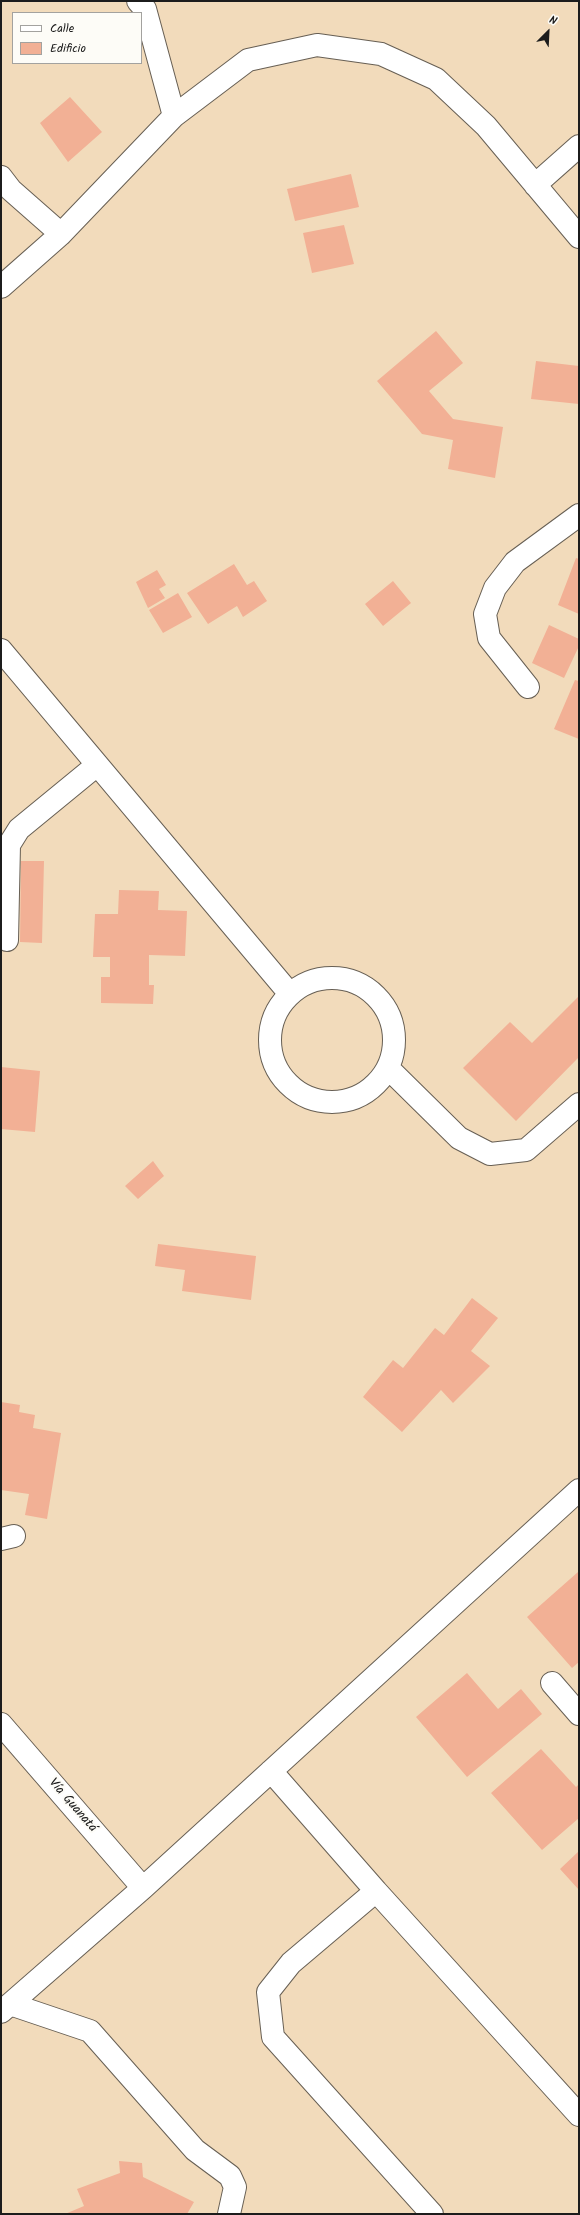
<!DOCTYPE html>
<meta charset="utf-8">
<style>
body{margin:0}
#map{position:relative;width:580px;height:2215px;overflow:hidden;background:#f2dbbb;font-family:Kalam,sans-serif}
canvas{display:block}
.frame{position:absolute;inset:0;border:2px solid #1c1c1c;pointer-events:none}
.legend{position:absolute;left:12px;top:12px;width:130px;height:52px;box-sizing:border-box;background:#fdfcf7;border:1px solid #a3a29f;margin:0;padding:5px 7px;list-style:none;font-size:12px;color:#1c1c1c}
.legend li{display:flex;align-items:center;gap:8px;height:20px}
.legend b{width:20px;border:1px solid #a3a29f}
.north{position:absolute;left:528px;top:12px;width:40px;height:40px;-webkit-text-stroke:3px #fdfcf7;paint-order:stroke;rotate:24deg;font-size:11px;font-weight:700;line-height:16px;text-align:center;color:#1c1c1c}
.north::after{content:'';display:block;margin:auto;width:14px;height:18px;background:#1c1c1c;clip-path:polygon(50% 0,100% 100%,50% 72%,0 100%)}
</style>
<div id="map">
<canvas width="580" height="2215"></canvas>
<div class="frame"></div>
<ul class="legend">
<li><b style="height:5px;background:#fff"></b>Calle</li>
<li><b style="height:11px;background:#f2b095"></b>Edificio</li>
</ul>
<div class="north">N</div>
</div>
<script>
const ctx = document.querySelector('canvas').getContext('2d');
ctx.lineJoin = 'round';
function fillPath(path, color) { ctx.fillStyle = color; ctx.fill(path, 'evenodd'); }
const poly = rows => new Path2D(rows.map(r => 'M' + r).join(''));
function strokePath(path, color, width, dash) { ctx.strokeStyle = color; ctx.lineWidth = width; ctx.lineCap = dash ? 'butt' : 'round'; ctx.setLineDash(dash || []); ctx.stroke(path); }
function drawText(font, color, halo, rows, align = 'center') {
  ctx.font = font + ' Kalam,sans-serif'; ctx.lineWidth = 4; ctx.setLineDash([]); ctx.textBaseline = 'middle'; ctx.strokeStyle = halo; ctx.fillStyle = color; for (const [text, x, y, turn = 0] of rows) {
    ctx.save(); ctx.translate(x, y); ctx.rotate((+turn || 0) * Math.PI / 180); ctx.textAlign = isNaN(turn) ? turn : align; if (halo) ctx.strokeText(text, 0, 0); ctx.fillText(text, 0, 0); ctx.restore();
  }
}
fillPath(poly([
 [70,97,102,132,68,162,40,123],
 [351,174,359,207,295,221,287,189],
 [344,225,354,264,312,273,303,233],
 [436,331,463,363,429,391,453,419,503,427,495,478,448,469,453,440,422,434,377,381],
 [536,361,579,366,579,404,531,399],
 [576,558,579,559,579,614,558,605],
 [234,564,247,585,254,581,267,601,243,617,237,606,208,624,187,593],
 [157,570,166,585,159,589,165,598,148,608,136,582],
 [393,581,411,603,383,626,365,604],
 [178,593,192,617,163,633,149,610],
 [549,625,579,639,579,646,564,678,532,663],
 [575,680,579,681,579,739,554,729],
 [21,861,44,861,42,943,20,942],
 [119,890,159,891,158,910,187,911,185,956,149,955,149,985,154,985,153,1004,101,1003,101,977,110,977,110,957,93,957,95,914,118,914],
 [579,996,579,1057,516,1121,463,1068,510,1022,532,1043],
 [1,1067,40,1071,35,1132,1,1129],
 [153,1161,164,1176,138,1199,125,1186],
 [158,1244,256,1256,251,1300,182,1291,185,1270,155,1266],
 [472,1298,498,1318,471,1351,490,1366,453,1403,441,1390,402,1432,363,1397,393,1360,403,1368,435,1328,444,1335],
 [1,1402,20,1405,19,1412,35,1415,33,1428,61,1433,47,1519,25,1515,29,1494,1,1490],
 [578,1572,579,1662,572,1668,527,1617],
 [467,1673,498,1709,521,1689,542,1714,467,1777,416,1717],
 [541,1749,576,1787,579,1784,579,1818,542,1850,491,1793],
 [579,1851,579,1890,560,1869],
 [119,2161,142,2163,143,2177,194,2202,187,2214,65,2214,84,2206,77,2189,120,2173]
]), '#f2b095');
const minor = poly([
 [138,1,145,9,174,116],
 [1,177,11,190,61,234],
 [535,185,579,146],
 [1,287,61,234,174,116,248,60,317,45,381,54,436,79,486,126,579,237],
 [1,650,290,994],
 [528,687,489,638,485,614,495,588,515,562,579,515],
 [7,940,9,845,19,829,97,765],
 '270 1040a62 62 0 1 1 124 0a62 62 0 1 1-124 0Z',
 [388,1068,459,1138,490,1154,526,1150,579,1104],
 [1,1539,14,1536],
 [552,1683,579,1714],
 [1,1724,143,1888],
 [271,1771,376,1891,291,1963,268,1992,273,2037,432,2214],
 [376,1891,579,2115],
 [10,2004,90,2031,195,2150,230,2176,235,2187,229,2214],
 [1,2012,143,1888,579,1490]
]);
strokePath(minor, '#675f54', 24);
strokePath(minor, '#fff', 22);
drawText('13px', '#1c1c1c', '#fdfcf7', [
 ["Vía Guanatá",72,1806,49]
]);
</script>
